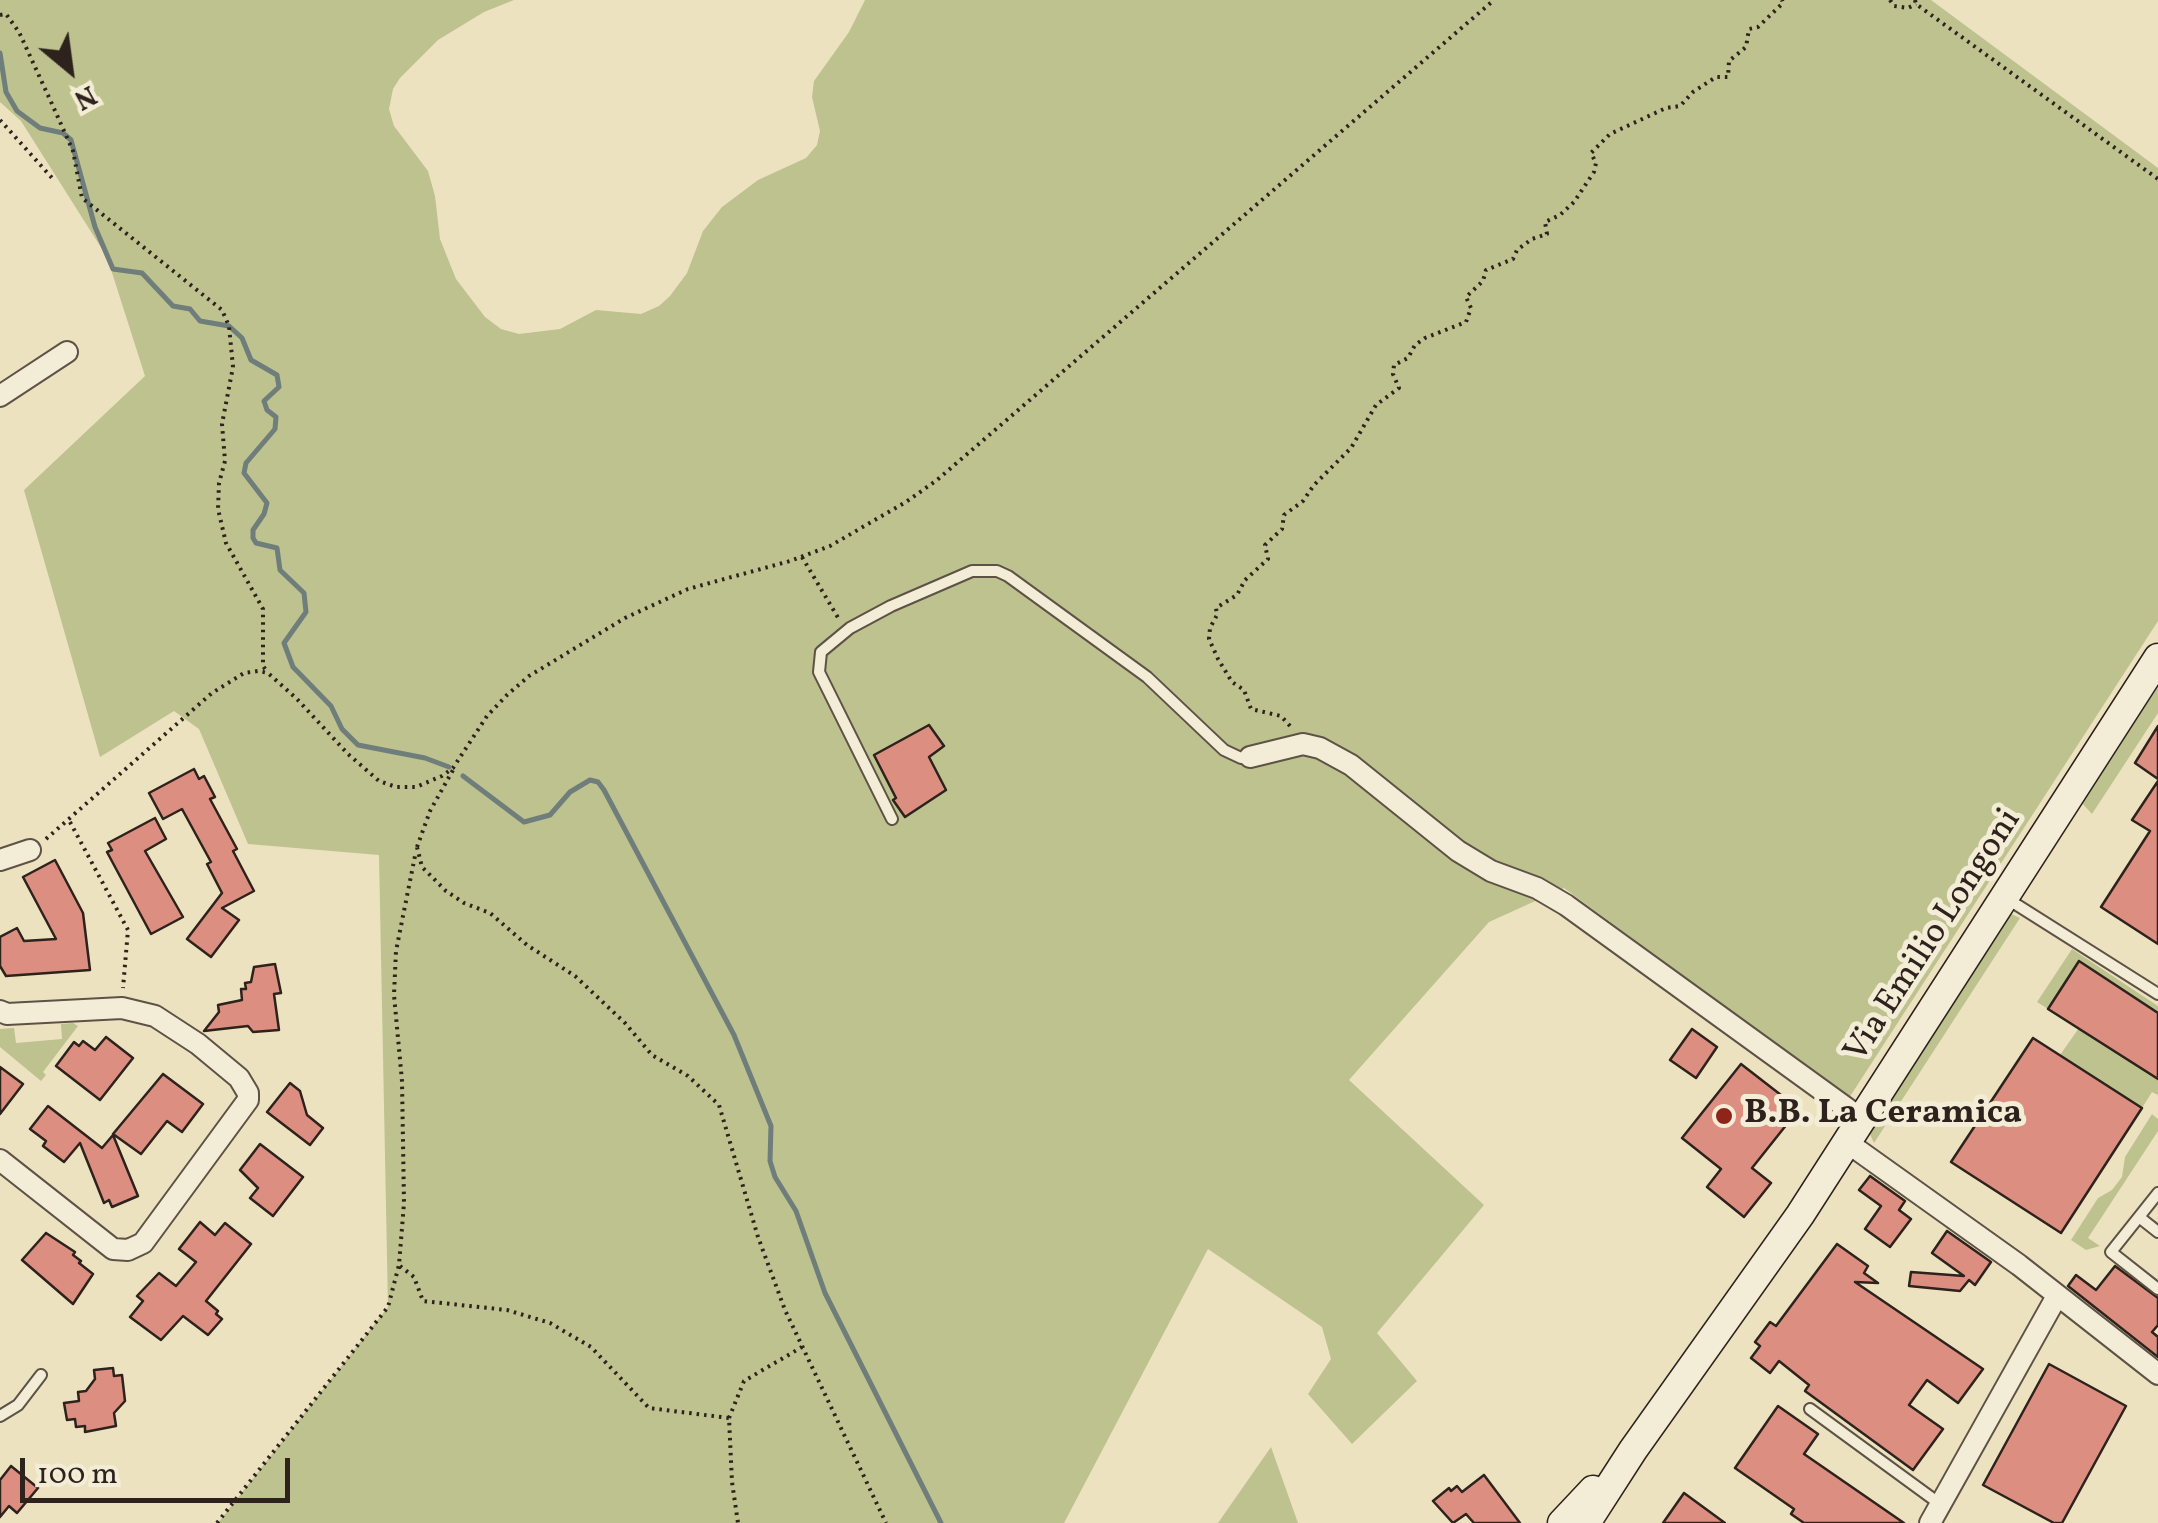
<!DOCTYPE html>
<style>
body{margin:0}
#map{position:relative;width:2158px;height:1523px;overflow:hidden;background:#ede2c0;font-family:Vollkorn,serif}
canvas{display:block}
.north{position:absolute;left:20px;top:20px;width:100px;height:100px;-webkit-text-stroke:8px #f3ecd6;paint-order:stroke;rotate:151deg;font-size:28px;font-weight:700;line-height:40px;text-align:center;color:#2d221c}
.north::after{content:'';display:block;margin:auto;width:35px;height:45px;background:#2d221c;clip-path:polygon(50% 0,100% 100%,50% 72%,0 100%)}
.scale{position:absolute;left:20px;top:1458px;width:270px;height:45px;box-sizing:border-box;border:5px solid #2d221c;border-top:0;padding-left:12px;font-size:30px;line-height:35px;white-space:nowrap;color:#2d221c;-webkit-text-stroke:8px #f3ecd6;paint-order:stroke}
</style>
<div id="map">
<canvas width="2158" height="1523"></canvas>
<div class="north">N</div>
<div class="scale">100 m</div>
</div>
<script>
const ctx = document.querySelector('canvas').getContext('2d');
ctx.lineJoin = 'round';
function fillPath(path, color) { ctx.fillStyle = color; ctx.fill(path, 'evenodd'); }
const poly = rows => new Path2D(rows.map(r => 'M' + r).join(''));
function strokePath(path, color, width, dash) { ctx.strokeStyle = color; ctx.lineWidth = width; ctx.lineCap = dash ? 'butt' : 'round'; ctx.setLineDash(dash || []); ctx.stroke(path); }
function drawText(font, color, halo, rows, align = 'center') {
  ctx.font = font + ' Vollkorn,serif'; ctx.lineWidth = 10; ctx.setLineDash([]); ctx.textBaseline = 'middle'; ctx.strokeStyle = halo; ctx.fillStyle = color; for (const [text, x, y, turn = 0] of rows) {
    ctx.save(); ctx.translate(x, y); ctx.rotate((+turn || 0) * Math.PI / 180); ctx.textAlign = isNaN(turn) ? turn : align; if (halo) ctx.strokeText(text, 0, 0); ctx.fillText(text, 0, 0); ctx.restore();
  }
}
fillPath(poly([
 [0,0,514,0,484,12,438,40,400,78,393,89,389,109,394,126,428,171,435,196,440,239,456,279,485,317,501,329,519,334,560,329,596,310,641,314,659,306,670,296,687,273,703,231,722,207,758,180,806,158,817,145,820,131,812,97,814,81,849,32,865,0,1931,0,2158,168,2158,621,1849,1098,1564,888,1489,922,1349,1080,1484,1205,1377,1333,1417,1381,1352,1444,1308,1394,1331,1359,1322,1327,1208,1249,1064,1523,218,1523,388,1307,379,855,248,844,199,729,174,711,100,757,24,490,145,376,107,257,21,121,0,102],
 [2158,687,2158,713,2092,814,2080,801],
 [2009,913,2020,918,1874,1143,1869,1132],
 [2072,949,2158,1006,2158,1013,2079,962,2048,1009,2037,1002],
 [73,1023,78,1026,43,1072,46,1075,41,1081,0,1047,0,1029,14,1028,16,1043,62,1039,61,1024],
 [2079,1028,2158,1079,2158,1095,2152,1092,2142,1108,2060,1055],
 [2152,1114,2158,1119,2158,1131,2088,1238,2100,1246,2086,1250,2071,1240,2098,1198,2112,1190,2122,1177,2125,1157],
 [1271,1447,1298,1523,1218,1523]
]), '#bdc28f');
strokePath(poly([
 [0,53,6,92,17,111,40,128,63,133,71,140,95,227,113,269,142,273,173,306,190,309,200,321,229,326,242,338,251,360,277,375,279,387,264,401,267,410,276,417,275,429,246,463,244,473,267,503,264,514,253,530,253,538,256,543,277,548,280,570,304,593,306,612,284,643,293,667,331,706,342,729,358,745,425,758,449,767],
 [463,776,524,822,550,815,570,792,590,780,598,782,604,790,734,1035,771,1126,770,1161,775,1177,796,1211,825,1293,941,1523]
]), '#6f7e7b', 5);
const building = poly([
 [929,725,944,746,929,757,946,790,905,817,893,800,896,798,874,755,929,725],
 [2158,726,2158,779,2135,763,2158,726],
 [194,769,199,779,204,776,215,797,210,799,237,849,233,851,254,891,222,908,239,920,211,957,187,939,222,893,207,864,211,862,182,809,163,819,149,793,194,769],
 [2158,781,2158,944,2101,907,2150,831,2132,820,2158,781],
 [155,818,166,839,145,851,183,917,151,934,107,852,112,850,108,843,155,818],
 [55,860,83,913,90,970,6,976,0,966,0,937,17,928,24,941,56,939,23,877,55,860],
 [2079,961,2158,1013,2158,1079,2048,1009,2079,961],
 [275,964,281,993,274,994,279,1030,253,1032,248,1026,204,1031,219,1012,218,1005,242,1000,241,989,246,989,245,983,251,982,254,967,275,964],
 [1692,1029,1717,1047,1696,1078,1670,1060,1692,1029],
 [106,1037,133,1058,100,1100,56,1066,74,1042,79,1046,83,1041,95,1050,106,1037],
 [2033,1038,2142,1108,2061,1233,1951,1162,2033,1038],
 [1741,1064,1799,1109,1752,1168,1771,1183,1744,1217,1707,1187,1721,1169,1682,1138,1741,1064],
 [0,1067,23,1084,0,1114,0,1067],
 [163,1074,203,1104,182,1132,167,1121,141,1154,113,1134,163,1074],
 [290,1083,300,1091,307,1115,323,1128,310,1145,267,1112,290,1083],
 [48,1106,102,1148,113,1135,138,1196,112,1207,109,1200,104,1203,80,1143,64,1162,43,1146,46,1141,30,1129,48,1106],
 [260,1144,303,1177,273,1216,250,1198,258,1188,240,1170,260,1144],
 [1870,1176,1905,1201,1899,1210,1911,1219,1890,1247,1865,1229,1881,1206,1859,1190,1870,1176],
 [200,1222,215,1235,225,1223,251,1244,206,1301,218,1311,216,1314,222,1319,208,1335,183,1316,161,1340,130,1317,143,1301,137,1296,159,1273,176,1286,196,1262,179,1249,200,1222],
 [1947,1231,1991,1262,1975,1285,1969,1280,1960,1291,1909,1286,1911,1272,1964,1276,1932,1253,1947,1231],
 [46,1233,75,1252,73,1255,81,1261,79,1263,93,1274,73,1304,22,1260,46,1233],
 [1837,1244,1868,1266,1864,1273,1878,1283,1855,1282,1983,1369,1958,1403,1927,1380,1909,1405,1943,1429,1913,1470,1805,1391,1809,1385,1779,1361,1770,1373,1751,1358,1760,1346,1755,1342,1770,1322,1776,1326,1837,1244],
 [2115,1266,2158,1298,2158,1325,2152,1332,2158,1337,2158,1357,2068,1286,2076,1275,2096,1290,2115,1266],
 [2049,1364,2126,1406,2062,1523,2054,1523,1983,1485,2049,1364],
 [113,1368,114,1376,122,1375,125,1401,114,1413,116,1426,85,1432,85,1426,76,1427,75,1419,67,1420,64,1403,79,1401,78,1392,86,1391,95,1379,94,1370,113,1368],
 [1778,1406,1818,1434,1804,1454,1904,1523,1804,1523,1791,1514,1794,1509,1735,1468,1778,1406],
 [11,1466,38,1488,17,1513,9,1506,0,1517,0,1480,11,1466],
 [1484,1475,1520,1523,1474,1523,1466,1514,1453,1523,1433,1501,1449,1488,1451,1491,1457,1486,1462,1492,1484,1475],
 [1684,1493,1725,1523,1663,1523,1684,1493]
]);
fillPath(building, '#dc8f80');
strokePath(building, '#2d221c', 2.5);
const lane = poly([
 [892,819,819,672,821,652,850,628,891,606,972,571,997,571,1008,576,1147,677,1224,750,1241,758,1250,757],
 [2006,898,2158,994],
 [2158,1193,2111,1252,2158,1289],
 [2139,1217,2158,1232],
 [1810,1409,1940,1504],
 [0,1416,18,1405,41,1375]
]);
const street = poly([
 [0,396,67,352],
 [1250,757,1303,744,1320,748,1351,765,1458,851,1491,871,1537,888,1566,905,1863,1120],
 [0,860,30,850],
 [0,1011,7,1014,122,1008,155,1016,198,1044,239,1078,248,1093,248,1100,143,1243,128,1250,113,1249,0,1160],
 [1848,1143,2019,1265,2158,1374],
 [1930,1523,2057,1296]
]);
const secondary = poly([
 [1562,1523,1593,1490],
 [1586,1523,1633,1450,1800,1215,2158,658]
]);
strokePath(lane, '#5d5245', 14);
strokePath(street, '#5d5245', 24);
strokePath(secondary, '#2d221c', 31);
strokePath(poly([
 [1890,0,1894,6,1908,8,1916,4],
 [1915,0,1916,4,2158,179],
 [0,15,6,14,19,32,52,104,73,151,82,198,222,310,229,326,233,367,222,424,225,461,219,483,218,509,226,543,263,609,263,666,268,673],
 [0,120,53,179],
 [802,557,840,621],
 [1290,726,1281,716,1251,709,1244,690,1232,682,1218,659,1209,639,1210,628,1217,615,1216,608,1237,595,1245,580,1268,559,1265,545,1282,529,1284,515,1303,501,1314,485,1351,448,1376,405,1399,388,1393,374,1394,365,1408,358,1415,345,1425,338,1466,322,1471,308,1466,297,1483,281,1486,270,1513,259,1517,250,1532,239,1547,234,1545,222,1560,215,1574,202,1594,172,1596,163,1591,153,1610,134,1666,108,1680,106,1693,92,1716,77,1728,77,1729,61,1746,47,1749,29,1758,27,1783,3,1782,0],
 [70,822,128,930,123,988],
 [46,839,212,693,244,673,258,671,268,673,297,699,348,754,379,781,396,787,416,787,442,776,453,768,487,716,507,695,529,676,625,618,688,589,790,561,830,546,906,502,937,480,1494,0],
 [417,847,422,867,446,891,464,903,490,913,527,945,575,976,625,1023,652,1055,688,1076,719,1105,758,1237,785,1310,886,1523],
 [417,847,430,811,453,770],
 [400,1266,414,1277,423,1301,507,1310,550,1323,591,1347,649,1408,729,1418,732,1482,738,1523],
 [729,1418,744,1381,802,1347],
 [217,1523,388,1307,399,1265,404,1203,402,1081,394,995,396,951,415,856]
]), '#2d221c', 4, [2.5, 5]);
strokePath(lane, '#f3ecd6', 10);
strokePath(street, '#f3ecd6', 20);
strokePath(secondary, '#f3ecd6', 28);
for (const [x, y, r, color] of [
 [1724,1116,10,"#8f2418"]
]) { const dot = new Path2D(); dot.arc(x, y, r, 0, 2 * Math.PI); ctx.fillStyle = color; ctx.fill(dot); strokePath(dot, '#f3ecd6', 4); }
drawText('35px', '#2d221c', '#f3ecd6', [
 ["Via Emilio Longoni",1935,937,-57]
]);
drawText('bold 35px', '#2d221c', '#f3ecd6', [
 ["B.B. La Ceramica",1744,1116]
], 'left');
</script>
